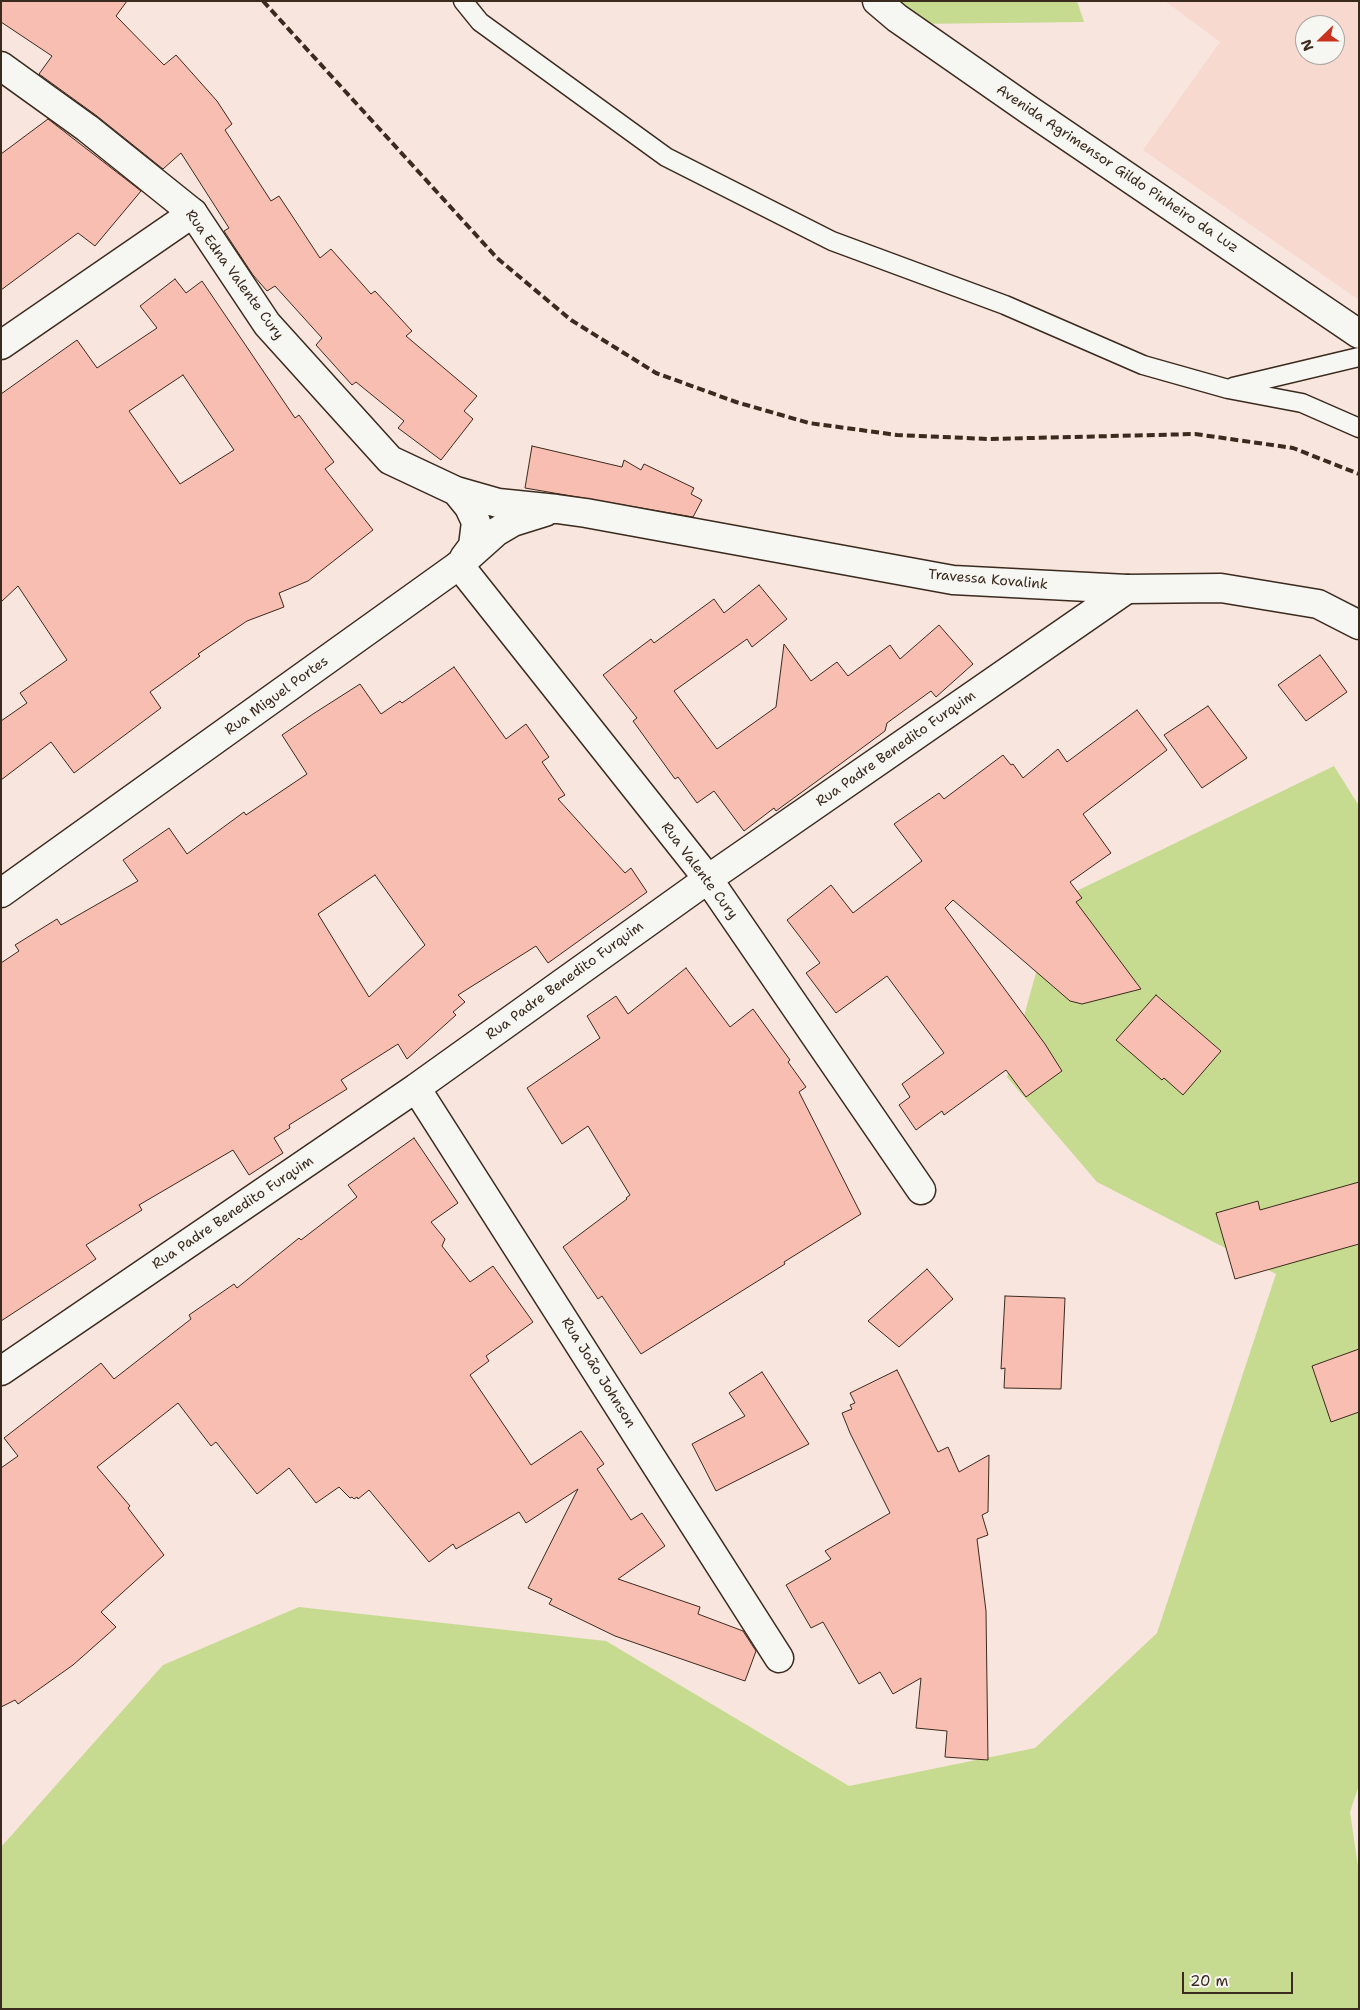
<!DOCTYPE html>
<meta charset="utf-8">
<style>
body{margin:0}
#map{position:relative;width:1360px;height:2010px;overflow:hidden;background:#f7e5de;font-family:"Shantell Sans",sans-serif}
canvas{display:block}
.frame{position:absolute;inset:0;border:2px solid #3b2a1e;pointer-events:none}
.north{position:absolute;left:1295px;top:15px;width:50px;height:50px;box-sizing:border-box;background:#f6f6f2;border:1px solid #aba49d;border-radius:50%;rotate:248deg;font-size:14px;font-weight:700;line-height:20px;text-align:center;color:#3b2a1e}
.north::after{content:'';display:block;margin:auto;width:18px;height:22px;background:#c8321e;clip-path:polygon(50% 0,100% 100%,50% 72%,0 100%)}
.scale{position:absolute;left:1182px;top:1972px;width:111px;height:22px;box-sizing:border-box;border:2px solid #3b2a1e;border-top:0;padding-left:6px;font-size:15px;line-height:18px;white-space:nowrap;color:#3b2a1e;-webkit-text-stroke:4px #f6f6f2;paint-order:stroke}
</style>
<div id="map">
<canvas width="1360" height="2010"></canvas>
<div class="frame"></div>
<div class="north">N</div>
<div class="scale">20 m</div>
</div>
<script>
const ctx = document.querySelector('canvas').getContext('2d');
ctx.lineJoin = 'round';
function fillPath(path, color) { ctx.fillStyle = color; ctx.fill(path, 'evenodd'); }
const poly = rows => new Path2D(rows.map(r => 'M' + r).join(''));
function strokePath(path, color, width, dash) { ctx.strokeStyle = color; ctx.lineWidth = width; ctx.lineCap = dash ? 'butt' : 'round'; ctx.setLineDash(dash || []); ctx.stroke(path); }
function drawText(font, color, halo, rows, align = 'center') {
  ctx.font = font + ' "Shantell Sans",sans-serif'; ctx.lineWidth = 5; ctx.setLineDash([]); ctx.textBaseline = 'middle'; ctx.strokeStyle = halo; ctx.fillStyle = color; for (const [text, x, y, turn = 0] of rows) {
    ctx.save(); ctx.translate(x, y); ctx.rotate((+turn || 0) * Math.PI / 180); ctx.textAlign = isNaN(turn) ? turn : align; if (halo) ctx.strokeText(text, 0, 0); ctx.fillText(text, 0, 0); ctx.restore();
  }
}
fillPath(poly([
 [1165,1,1359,1,1359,300,1143,150,1220,42],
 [1305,25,1335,25,1335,55,1305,55]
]), '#f7d9d0');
fillPath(poly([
 [886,1,1077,1,1084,22,914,24],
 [1334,766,1359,806,1359,1785,1350,1812,1359,1873,1359,2009,1,2009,1,1847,163,1665,299,1607,606,1641,849,1786,1035,1748,1157,1633,1276,1274,1097,1182,1007,1077,1056,901]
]), '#c6db90');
const building = poly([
 [1,1,127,1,116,16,164,65,176,55,217,101,232,124,225,130,271,201,279,196,320,258,331,249,371,294,375,291,412,331,406,336,477,396,464,411,473,419,441,460,398,428,404,421,356,382,352,385,316,345,322,338,275,286,267,291,253,275,224,231,229,228,181,153,163,169,97,116,39,74,52,56,1,22,1,1],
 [48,119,141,191,95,246,78,233,1,290,1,154,48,119],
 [175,279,186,293,202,281,295,418,299,415,334,462,325,469,373,530,308,581,279,593,284,607,247,621,198,654,200,656,150,692,161,708,74,773,51,742,1,780,1,721,27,703,20,693,67,660,18,586,1,602,1,394,77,340,97,368,157,328,140,306,175,279],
 [183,375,234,450,180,484,129,411,183,375],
 [532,446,622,467,624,460,641,470,644,464,694,488,691,494,702,500,693,517,525,488,532,446],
 [759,585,787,619,752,647,747,639,674,691,717,749,776,707,784,644,811,681,837,662,848,676,890,645,900,659,939,625,973,664,936,697,931,691,887,723,885,731,839,765,776,811,774,808,744,831,714,791,697,803,678,777,675,779,633,721,637,718,603,675,651,639,654,643,714,599,724,613,759,585],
 [1320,655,1347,692,1306,721,1278,685,1320,655],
 [454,667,506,739,526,724,549,757,542,762,565,795,558,799,625,873,631,868,647,892,548,963,536,946,458,995,465,1002,453,1012,456,1015,407,1059,398,1044,341,1080,347,1089,289,1125,290,1128,274,1138,283,1153,249,1175,233,1150,139,1205,142,1210,86,1245,96,1259,1,1321,1,963,19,951,15,945,57,919,61,925,138,881,123,860,169,828,187,854,244,812,246,815,307,774,282,735,313,714,360,684,381,714,400,701,402,703,454,667],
 [375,875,425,945,369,997,318,914,375,875],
 [1208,706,1247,758,1202,788,1164,735,1208,706],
 [1137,710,1167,750,1083,814,1111,853,1070,882,1082,898,1076,902,1141,989,1082,1004,1070,1001,953,900,945,908,1045,1044,1062,1071,1026,1097,1006,1070,944,1115,942,1111,916,1130,899,1105,910,1097,902,1084,944,1053,887,976,836,1013,806,973,820,963,787,920,831,885,853,913,922,861,894,824,939,793,944,799,1003,755,1011,765,1013,764,1023,778,1058,749,1067,762,1137,710],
 [686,968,730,1027,753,1009,790,1060,788,1062,806,1087,799,1092,861,1214,784,1262,785,1264,641,1354,602,1296,598,1299,563,1247,627,1199,626,1198,630,1195,588,1126,562,1144,527,1088,600,1038,587,1016,616,996,628,1014,686,968],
 [1156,995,1221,1051,1183,1095,1164,1078,1162,1080,1116,1040,1156,995],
 [414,1138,458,1203,431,1222,445,1239,442,1246,470,1282,493,1266,533,1322,486,1356,489,1361,470,1375,531,1465,581,1431,604,1464,597,1469,631,1520,642,1513,665,1546,618,1579,700,1607,698,1614,743,1631,756,1651,745,1681,615,1636,549,1604,552,1599,528,1588,578,1489,526,1523,519,1512,456,1549,453,1544,429,1562,369,1490,358,1499,357,1497,354,1499,352,1497,350,1498,339,1487,316,1503,289,1468,257,1494,216,1442,211,1446,178,1403,97,1467,130,1506,128,1508,164,1555,101,1612,116,1627,73,1665,18,1704,15,1700,1,1707,1,1468,18,1456,4,1438,101,1363,114,1379,191,1319,189,1315,234,1284,237,1288,299,1238,301,1240,357,1197,348,1185,414,1138],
 [1359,1182,1359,1244,1235,1279,1216,1213,1258,1201,1260,1210,1359,1182],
 [927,1269,953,1299,899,1347,868,1321,927,1269],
 [1005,1296,1065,1298,1061,1389,1004,1388,1005,1368,1001,1369,1005,1296],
 [1359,1349,1359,1412,1331,1422,1312,1366,1359,1349],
 [897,1370,938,1452,948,1447,959,1472,989,1455,988,1512,982,1515,988,1535,977,1539,986,1611,988,1760,945,1757,947,1731,916,1728,921,1678,893,1694,880,1672,859,1684,823,1622,811,1628,786,1585,831,1559,825,1551,890,1513,850,1433,842,1413,852,1409,850,1405,855,1403,850,1393,897,1370],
 [762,1372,809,1444,716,1491,692,1444,745,1416,729,1393,762,1372]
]);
fillPath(building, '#f8beb1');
strokePath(building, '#3b2a1e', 1);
const lane = poly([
 [463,1,480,22,666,157,832,241,1005,305,1143,365,1228,389,1302,403,1359,428],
 [1233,387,1359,357]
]);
const street = poly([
 [1,345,193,213],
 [459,565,708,879,921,1190],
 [416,1088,779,1658],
 [1,1371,416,1088,708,879,1127,589]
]);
const secondary = poly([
 [1,66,87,128,193,213,267,324,390,460,456,491,498,503,557,509,586,513,953,580,1127,589,1221,588,1318,604,1359,625],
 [456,491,469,507,476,522,473,546,464,558],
 [1,893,459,565,496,532,513,522,545,512]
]);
const primary = poly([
 [877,1,897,18,1029,110,1359,334]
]);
strokePath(lane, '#3b2a1e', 21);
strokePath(street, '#3b2a1e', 31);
strokePath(secondary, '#3b2a1e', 31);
strokePath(primary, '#3b2a1e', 31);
strokePath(lane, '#f6f6f2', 18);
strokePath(street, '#f6f6f2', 28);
strokePath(secondary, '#f6f6f2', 28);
strokePath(primary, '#f6f6f2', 28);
strokePath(poly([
 [263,1,497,258,571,320,656,373,736,402,809,423,897,435,989,439,1195,434,1293,448,1359,474]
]), '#3b2a1e', 4, [8, 4]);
drawText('14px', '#3b2a1e', '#f6f6f2', [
 ["Avenida Agrimensor Gildo Pinheiro da Luz",1117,169,34],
 ["Rua Edna Valente Cury",234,275,54],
 ["Travessa Kovalink",988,580,5],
 ["Rua Miguel Portes",277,696,-36],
 ["Rua Padre Benedito Furquim",896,749,-35],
 ["Rua Valente Cury",699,871,53],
 ["Rua Padre Benedito Furquim",565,981,-36],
 ["Rua Padre Benedito Furquim",233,1213,-34],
 ["Rua João Johnson",598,1373,58]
]);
</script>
